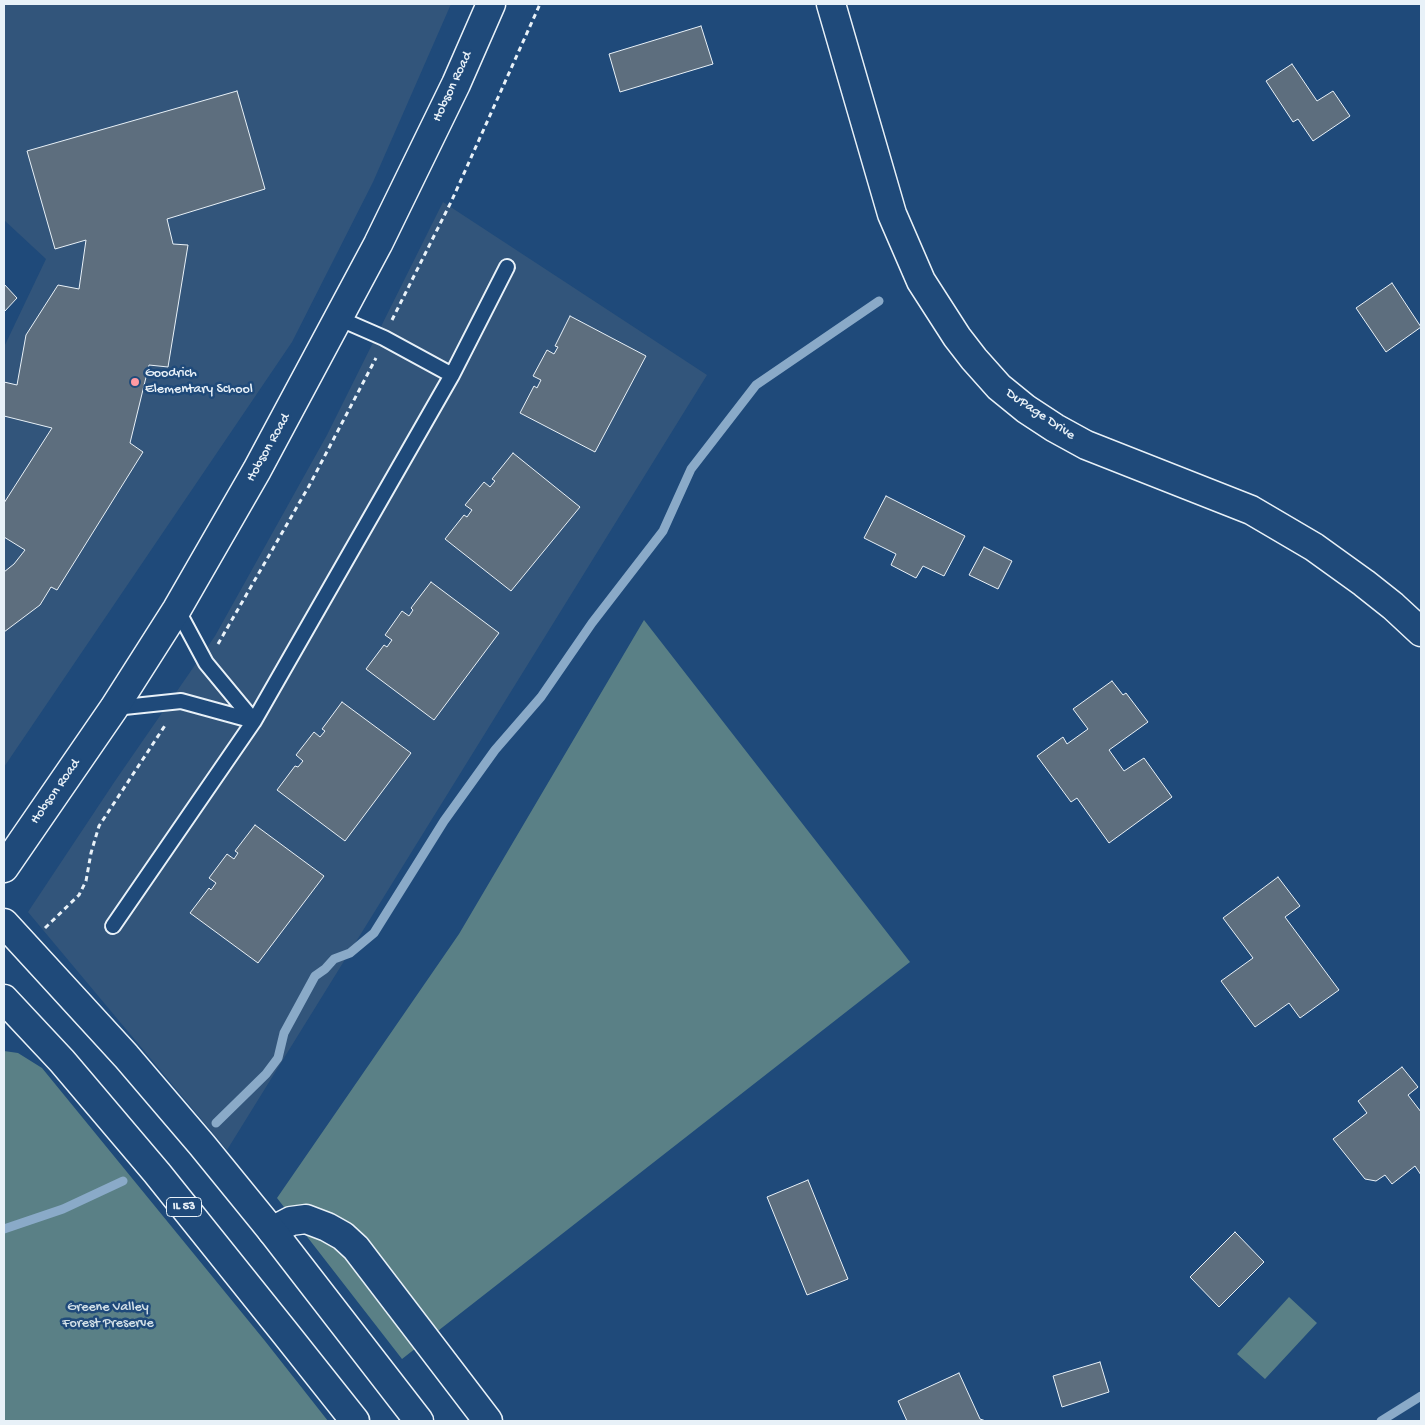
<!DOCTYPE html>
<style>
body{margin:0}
#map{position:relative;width:1425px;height:1425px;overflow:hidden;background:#1f4a7a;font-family:"Gochi Hand",sans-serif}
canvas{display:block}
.frame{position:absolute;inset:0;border:5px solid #e8f1f8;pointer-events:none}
</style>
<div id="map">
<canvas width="1425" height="1425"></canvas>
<div class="frame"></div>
</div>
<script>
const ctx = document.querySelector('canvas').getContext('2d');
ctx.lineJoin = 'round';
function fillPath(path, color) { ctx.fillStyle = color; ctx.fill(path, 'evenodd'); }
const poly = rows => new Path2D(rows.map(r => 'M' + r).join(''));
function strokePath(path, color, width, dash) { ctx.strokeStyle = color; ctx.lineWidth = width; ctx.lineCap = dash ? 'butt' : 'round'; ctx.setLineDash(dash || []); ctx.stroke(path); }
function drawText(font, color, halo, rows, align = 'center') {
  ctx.font = font + ' "Gochi Hand",sans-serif'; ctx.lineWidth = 5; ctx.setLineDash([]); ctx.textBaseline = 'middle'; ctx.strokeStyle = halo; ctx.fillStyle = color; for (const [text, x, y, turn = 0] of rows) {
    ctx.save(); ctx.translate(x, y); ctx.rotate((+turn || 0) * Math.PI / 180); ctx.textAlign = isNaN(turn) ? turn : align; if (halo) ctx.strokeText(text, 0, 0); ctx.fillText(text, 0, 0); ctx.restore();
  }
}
fillPath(poly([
 [4,4,451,4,373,182,292,342,4,767,4,347,46,259,4,220],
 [443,202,707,375,227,1150,28,912,115,781,215,636,327,435]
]), '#32557b');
fillPath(poly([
 [644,620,910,962,402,1359,277,1198,459,934],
 [4,1051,18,1053,42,1068,265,1341,328,1421,4,1421],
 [1289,1297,1317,1323,1265,1379,1237,1354]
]), '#5a8086');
strokePath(poly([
 [216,1123,266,1074,278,1058,284,1033,315,976,325,969,334,959,350,953,374,933,444,821,495,750,541,697,592,623,663,531,691,469,756,385,879,301],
 [4,1229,63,1209,123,1181],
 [1381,1421,1421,1396]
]), '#8aaac8', 9);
const building = poly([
 [701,26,713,64,620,92,609,54,701,26],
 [1292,64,1317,101,1333,91,1350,116,1313,141,1298,119,1293,122,1266,81,1292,64],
 [237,91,265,189,167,219,173,244,188,245,168,367,149,365,130,443,143,452,57,590,51,587,40,605,4,632,4,572,14,564,25,550,4,537,4,503,52,428,4,416,4,382,17,385,26,335,58,285,79,289,86,240,55,249,27,151,237,91],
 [1392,283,1421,327,1386,352,1356,308,1392,283],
 [4,284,17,298,4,312,4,284],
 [570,316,646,356,595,452,520,413,534,386,537,388,541,380,533,376,547,350,554,354,558,347,555,346,570,316],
 [513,453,580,507,511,591,445,539,464,515,467,517,472,510,465,505,484,482,490,487,495,481,492,479,513,453],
 [886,496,965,536,944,576,923,566,916,578,891,565,896,554,864,538,886,496],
 [984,547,1012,561,998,589,969,575,984,547],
 [431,582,499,633,434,720,366,669,384,645,387,647,392,640,385,635,402,611,409,616,413,610,411,608,431,582],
 [1112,681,1123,695,1126,693,1148,722,1109,750,1124,771,1144,758,1172,797,1109,843,1077,798,1071,802,1037,756,1063,737,1067,744,1088,729,1073,709,1112,681],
 [342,702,411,753,345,841,277,790,295,766,298,767,303,761,296,755,314,732,320,737,325,731,322,729,342,702],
 [255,825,324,876,258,963,190,913,209,888,211,890,216,883,209,878,227,854,234,859,238,853,235,851,255,825],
 [1278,877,1300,906,1285,917,1339,990,1300,1018,1289,1003,1255,1027,1221,981,1253,958,1223,918,1278,877],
 [1402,1067,1418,1087,1408,1095,1421,1112,1421,1175,1415,1166,1392,1184,1385,1175,1376,1181,1365,1179,1333,1139,1367,1113,1358,1101,1402,1067],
 [808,1180,848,1279,807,1295,767,1197,808,1180],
 [1235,1232,1264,1262,1219,1307,1190,1277,1235,1232],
 [1100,1362,1109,1392,1062,1407,1053,1376,1100,1362],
 [959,1373,980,1419,986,1421,907,1421,898,1401,959,1373]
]);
fillPath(building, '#5d6e7e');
strokePath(building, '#e8f1f8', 1);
const lane = poly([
 [338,318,384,338,452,375],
 [177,609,206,663,254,721],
 [115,708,181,701,254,721],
 [113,926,254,721,452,375,507,267]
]);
const street = poly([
 [831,4,892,214,921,281,957,337,974,359,999,387,1026,409,1055,428,1086,445,1251,510,1314,547,1364,583,1393,606,1421,632],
 [272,1231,291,1221,306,1219,327,1227,343,1236,356,1248,488,1421]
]);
const secondary = poly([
 [4,868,114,708,177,609,257,470,378,244,456,84,491,4]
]);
const primary = poly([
 [4,923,126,1056,202,1145,272,1231,419,1421],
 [4,999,62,1061,157,1173,286,1334,355,1421]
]);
strokePath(lane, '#e8f1f8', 18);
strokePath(street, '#e8f1f8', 31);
strokePath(secondary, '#e8f1f8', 31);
strokePath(primary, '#e8f1f8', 31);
strokePath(poly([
 [392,320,452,200,540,4],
 [218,644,309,486,376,358],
 [45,928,79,895,86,881,91,853,99,826,166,724]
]), '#e8f1f8', 3, [5, 4]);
strokePath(lane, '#1f4a7a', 14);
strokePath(street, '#1f4a7a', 28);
strokePath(secondary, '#1f4a7a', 28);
strokePath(primary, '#1f4a7a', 28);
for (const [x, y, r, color] of [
 [135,382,5,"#ff9aa2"]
]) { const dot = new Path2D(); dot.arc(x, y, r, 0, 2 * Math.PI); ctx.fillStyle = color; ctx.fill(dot); strokePath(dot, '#1f4a7a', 2); }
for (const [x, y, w] of [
 [184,1207,35]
]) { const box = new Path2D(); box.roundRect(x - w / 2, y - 9.5, w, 19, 4); ctx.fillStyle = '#1f4a7a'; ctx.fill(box); strokePath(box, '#e8f1f8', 1); }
drawText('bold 12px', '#e8f1f8', null, [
 ["IL 53",184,1207]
]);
drawText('14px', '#e8f1f8', '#1f4a7a', [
 ["Hobson Road",453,87,-65],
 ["DuPage Drive",1040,415,34],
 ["Hobson Road",269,448,-61],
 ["Hobson Road",56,792,-55]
]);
drawText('14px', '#e8f1f8', '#1f4a7a', [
 ["Goodrich",145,374],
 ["Elementary School",145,390]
], 'left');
drawText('14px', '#d3e0e7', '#1f4a7a', [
 ["Greene Valley",108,1308],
 ["Forest Preserve",108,1324]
]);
</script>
